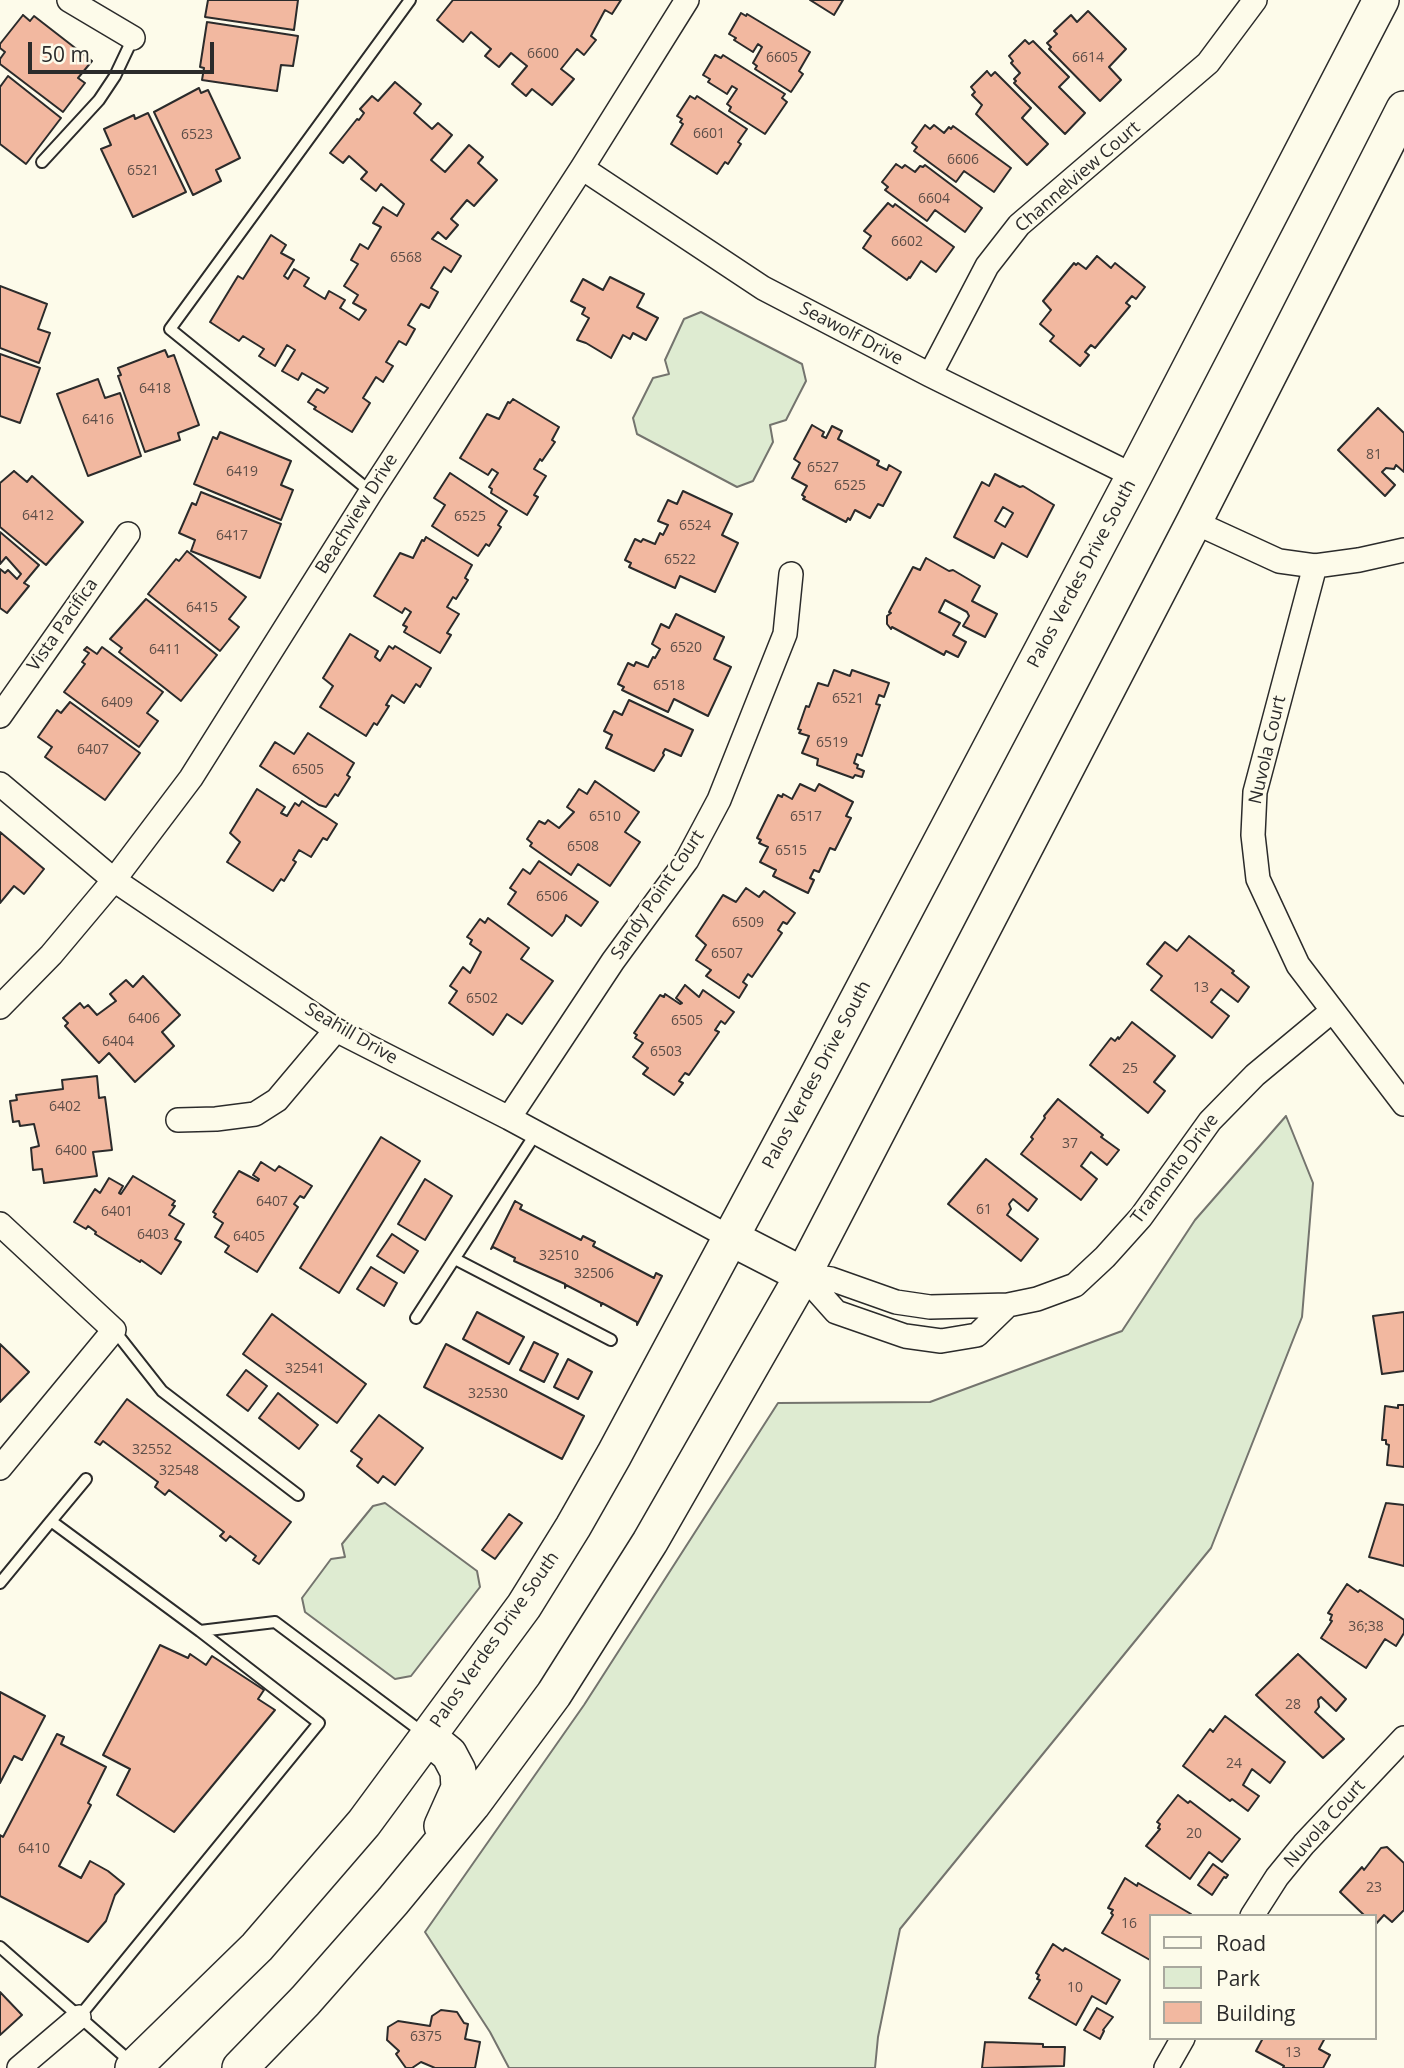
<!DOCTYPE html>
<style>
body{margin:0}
#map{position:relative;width:1404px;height:2068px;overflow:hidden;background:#fdfbea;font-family:"Open Sans",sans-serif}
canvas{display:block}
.legend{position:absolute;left:1149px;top:1914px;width:228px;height:126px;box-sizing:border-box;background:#fdfbea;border:2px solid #a9a89e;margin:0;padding:9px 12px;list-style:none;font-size:21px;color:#2b2b2b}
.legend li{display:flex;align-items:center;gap:14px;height:35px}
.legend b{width:35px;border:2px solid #a9a89e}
.scale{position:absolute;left:28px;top:42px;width:186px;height:32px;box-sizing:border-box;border:4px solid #2b2b2b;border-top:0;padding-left:9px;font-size:21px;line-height:24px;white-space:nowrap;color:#2b2b2b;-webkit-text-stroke:5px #fdfbea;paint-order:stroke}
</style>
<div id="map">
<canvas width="1404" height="2068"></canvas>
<ul class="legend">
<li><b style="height:9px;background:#fdfbea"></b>Road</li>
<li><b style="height:19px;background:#deebd1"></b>Park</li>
<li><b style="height:19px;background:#f2b8a0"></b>Building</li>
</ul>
<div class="scale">50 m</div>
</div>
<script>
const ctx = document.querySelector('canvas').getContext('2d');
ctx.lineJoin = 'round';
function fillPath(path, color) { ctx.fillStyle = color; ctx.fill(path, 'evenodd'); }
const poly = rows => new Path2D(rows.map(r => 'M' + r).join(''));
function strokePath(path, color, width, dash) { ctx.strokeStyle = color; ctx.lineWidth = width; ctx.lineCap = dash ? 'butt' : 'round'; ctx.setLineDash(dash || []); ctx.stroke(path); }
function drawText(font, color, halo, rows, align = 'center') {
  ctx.font = font + ' "Open Sans",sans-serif'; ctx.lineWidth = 5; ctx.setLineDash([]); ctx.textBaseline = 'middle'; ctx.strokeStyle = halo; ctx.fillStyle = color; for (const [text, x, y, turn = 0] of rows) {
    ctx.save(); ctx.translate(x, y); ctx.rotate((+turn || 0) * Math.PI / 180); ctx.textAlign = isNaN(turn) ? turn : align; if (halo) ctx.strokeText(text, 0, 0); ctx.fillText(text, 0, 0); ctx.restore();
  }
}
const green = poly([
 [701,312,802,364,806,381,786,420,770,425,773,442,753,481,737,487,637,434,633,418,653,378,669,374,665,360,684,319,701,312],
 [1286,1116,1313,1183,1302,1317,1211,1548,900,1929,878,2037,875,2068,509,2068,490,2032,425,1932,584,1705,778,1403,930,1402,1122,1331,1195,1220,1286,1116],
 [385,1503,477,1571,480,1587,411,1676,395,1679,305,1612,302,1598,331,1559,345,1557,342,1544,373,1506,385,1503]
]);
fillPath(green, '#deebd1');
strokePath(green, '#74746e', 2);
const building = poly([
 [208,0,298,0,294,30,205,17,208,0],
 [453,0,621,0,612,14,605,10,591,36,596,40,584,55,577,49,561,69,574,79,552,105,532,89,526,96,512,84,527,66,511,53,499,67,485,56,491,49,471,32,463,42,437,20,453,0],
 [810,0,843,0,834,15,810,0],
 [1088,11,1126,49,1109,67,1121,80,1100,101,1049,49,1051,47,1047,43,1057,34,1054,31,1071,15,1077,22,1088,11],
 [741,13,746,16,747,14,810,52,799,71,803,74,791,92,755,69,757,66,753,63,762,47,758,44,753,52,734,40,736,38,729,34,741,13],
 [23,15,30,21,34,16,92,61,78,78,85,83,63,112,0,64,0,59,5,52,0,48,0,44,23,15],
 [207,22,298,36,293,66,281,65,277,91,202,80,204,68,200,67,207,22],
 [1025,40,1029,44,1033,41,1069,77,1059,87,1085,113,1065,134,1014,83,1016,81,1014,79,1020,73,1011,63,1013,61,1009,56,1025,40],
 [715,55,721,58,723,55,785,94,782,98,787,102,765,134,729,111,731,107,727,104,737,89,732,86,727,94,708,82,710,79,703,75,715,55],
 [987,71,991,76,995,72,1031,108,1022,118,1048,144,1027,165,976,114,982,105,972,95,975,92,971,87,987,71],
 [8,76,61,118,26,164,0,144,0,87,8,76],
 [395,82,421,104,414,113,432,129,438,123,452,135,431,160,445,172,469,145,483,157,478,163,497,180,474,206,467,200,451,219,458,225,446,239,438,232,432,239,461,256,451,272,444,267,431,288,438,292,429,308,421,304,408,325,415,329,406,345,399,341,386,362,393,366,383,382,376,377,363,398,370,403,352,432,314,409,316,407,308,402,317,389,324,393,328,388,302,373,298,380,282,371,295,350,287,345,275,366,259,356,264,349,243,336,239,341,210,322,238,276,243,279,271,235,286,245,281,253,294,260,284,276,288,279,294,269,309,278,304,286,325,299,329,291,345,300,340,308,359,320,366,310,353,303,358,295,344,286,358,264,351,260,360,244,368,249,381,227,373,223,383,207,397,216,404,204,381,184,376,191,361,179,367,172,349,156,343,163,330,153,357,119,359,120,364,113,360,109,372,96,378,101,395,82],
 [199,88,201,93,208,90,240,158,216,170,221,181,193,195,154,112,199,88],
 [690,96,695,99,697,96,747,129,738,142,741,144,728,164,725,162,717,174,671,144,683,124,680,122,682,119,677,116,690,96],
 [148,113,186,192,133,217,101,149,111,145,104,129,134,115,135,119,148,113],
 [925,125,930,129,934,125,944,133,949,127,951,129,953,126,1011,168,994,192,964,171,956,182,914,151,917,147,912,143,925,125],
 [896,164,902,168,905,165,915,172,920,166,923,167,925,165,982,208,965,232,935,210,927,221,885,190,888,187,882,182,896,164],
 [888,203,893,207,895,204,954,247,936,272,921,261,910,278,909,277,907,280,863,248,871,236,864,231,888,203],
 [1097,256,1111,268,1115,263,1145,287,1136,299,1132,296,1126,303,1130,306,1095,348,1091,345,1085,352,1089,355,1080,366,1050,341,1054,336,1040,324,1051,310,1043,301,1074,263,1076,265,1078,263,1086,269,1097,256],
 [610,277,644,294,637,307,658,318,646,340,633,333,630,339,623,335,611,358,586,343,577,340,589,318,582,314,585,308,571,301,583,279,603,290,610,277],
 [0,286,47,304,38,329,50,333,39,363,0,348,0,286],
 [165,350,168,357,174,355,199,425,178,433,180,440,145,452,118,376,121,375,118,368,165,350],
 [0,354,40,368,20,423,0,416,0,354],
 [98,379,105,398,120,393,141,456,88,476,57,394,98,379],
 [513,399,559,427,552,440,555,442,542,461,540,459,534,469,546,476,534,495,538,497,527,515,491,493,492,489,489,487,498,473,492,469,488,475,460,458,487,414,499,419,508,402,510,403,513,399],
 [1378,408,1404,433,1404,472,1396,465,1394,469,1386,468,1382,472,1395,485,1385,496,1338,450,1378,408],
 [812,425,824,432,822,436,826,438,832,426,842,431,838,439,879,461,877,465,887,470,889,465,901,472,883,506,878,504,870,518,855,510,850,520,848,518,846,522,803,499,805,497,802,495,807,486,792,478,800,463,794,459,812,425],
 [220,432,291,461,281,485,293,490,281,520,194,484,213,437,217,439,220,432],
 [14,471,27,482,32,476,83,522,46,565,0,527,0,483,14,471],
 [450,473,507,511,498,525,501,527,489,546,486,544,478,556,432,526,445,505,434,498,450,473],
 [995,474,1020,487,1023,486,1054,505,1027,557,1002,543,994,558,954,537,982,482,989,486,995,474],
 [1003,507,1013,513,1005,527,995,521,1003,507],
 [683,491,732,514,722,535,738,543,715,592,680,576,675,588,629,567,631,563,625,560,635,539,641,542,643,539,655,544,660,533,663,535,668,525,658,521,668,500,677,504,683,491],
 [201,492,281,524,260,578,191,551,195,540,179,533,192,503,196,505,201,492],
 [0,532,39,565,24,583,29,586,7,613,0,608,0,569,5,573,8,570,17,579,21,574,6,557,0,564,0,532],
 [426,537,472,565,465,578,468,580,456,599,453,597,447,607,459,614,447,633,451,635,440,653,404,632,407,627,403,625,411,612,405,608,402,613,374,596,400,553,413,558,422,540,424,541,426,537],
 [187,551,246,597,229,619,239,627,220,651,148,594,176,559,179,561,187,551],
 [926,558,949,571,953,570,980,586,972,601,997,614,985,637,963,626,969,616,967,612,945,600,939,612,960,623,953,635,966,642,958,657,946,651,944,655,892,627,891,629,887,624,887,616,891,613,889,612,913,567,920,570,926,558],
 [146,599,217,655,181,701,119,652,122,648,110,639,146,599],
 [676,614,724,637,714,659,731,667,708,716,674,699,668,712,622,690,624,687,618,684,628,663,634,666,636,662,648,667,653,657,655,658,660,649,652,644,661,624,669,628,676,614],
 [350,634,378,651,375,657,380,661,389,646,393,649,395,646,431,668,420,687,416,684,404,703,392,695,386,705,389,706,377,725,374,723,366,736,320,707,333,686,323,678,350,634],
 [87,647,97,654,102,647,163,692,147,713,158,721,139,747,64,692,85,664,82,662,89,653,84,650,87,647],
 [834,670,850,676,852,670,889,683,884,697,879,695,876,704,880,705,862,756,857,754,854,763,858,765,857,768,864,771,862,777,855,775,853,778,817,765,818,759,802,753,809,736,799,733,801,730,798,729,806,706,809,707,818,683,828,686,834,670],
 [629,700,693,730,681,756,665,749,663,753,664,755,654,771,606,748,612,735,604,731,614,711,622,715,629,700],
 [70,702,140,753,105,800,45,757,52,747,38,737,57,710,61,713,70,702],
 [308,733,354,763,347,775,350,777,338,796,335,794,326,807,319,805,260,766,275,742,294,754,308,733],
 [595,781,639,812,625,832,640,842,610,886,578,864,571,875,530,846,532,843,527,839,539,821,545,824,548,820,559,828,574,812,567,807,579,789,587,794,595,781],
 [800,784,815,791,819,784,853,802,846,816,851,818,835,850,830,848,819,872,814,870,810,878,814,880,808,893,773,876,776,870,760,862,768,847,759,843,761,840,757,838,778,795,782,797,783,794,792,799,800,784],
 [257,789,285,807,281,813,287,816,295,803,299,806,302,801,337,824,327,840,323,838,311,857,299,850,293,860,296,862,284,881,281,879,273,891,227,862,240,842,230,833,257,789],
 [0,832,44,869,24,894,14,886,0,903,0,832],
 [539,861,598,902,581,926,566,915,564,921,552,936,508,904,516,892,510,888,523,869,530,874,539,861],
 [746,888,759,897,764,891,795,913,787,924,783,922,778,930,782,933,752,977,748,974,743,982,747,985,739,998,706,976,711,970,696,960,706,945,696,936,723,895,736,902,746,888],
 [488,918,529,948,521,959,553,981,522,1024,507,1014,493,1035,449,1003,457,991,450,986,463,967,470,973,481,952,470,944,472,940,467,937,480,919,485,923,488,918],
 [1189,936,1234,971,1232,973,1249,987,1238,1002,1221,989,1211,1002,1229,1016,1212,1038,1151,990,1162,976,1147,964,1165,942,1177,951,1189,936],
 [143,976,180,1015,162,1032,174,1046,135,1082,109,1053,99,1063,65,1026,68,1023,63,1018,80,1003,84,1008,88,1005,97,1015,116,1001,110,994,126,980,133,987,143,976],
 [685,985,699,997,703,990,734,1012,725,1024,721,1021,715,1030,719,1032,689,1075,685,1073,679,1081,683,1083,674,1095,643,1074,648,1068,633,1057,643,1043,635,1038,637,1035,634,1033,660,995,664,997,665,994,680,1004,682,1003,676,998,685,985],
 [1132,1022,1175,1056,1154,1082,1165,1091,1148,1113,1090,1065,1111,1038,1115,1041,1118,1037,1119,1039,1132,1022],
 [97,1076,99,1098,105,1097,112,1150,93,1152,97,1176,44,1183,42,1169,33,1170,31,1148,39,1146,34,1124,20,1126,19,1121,13,1122,10,1101,17,1100,16,1095,63,1089,62,1080,97,1076],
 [1058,1099,1103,1135,1101,1137,1119,1150,1107,1165,1091,1152,1081,1166,1097,1179,1081,1200,1021,1154,1033,1139,1031,1137,1045,1118,1044,1116,1058,1099],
 [381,1137,420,1161,339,1293,300,1268,381,1137],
 [986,1159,1037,1199,1028,1211,1013,1199,1009,1204,1011,1209,1007,1215,1038,1239,1021,1261,948,1204,986,1159],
 [261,1162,275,1171,279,1166,312,1186,304,1198,300,1196,294,1204,298,1207,257,1272,225,1252,229,1246,215,1237,223,1223,214,1217,216,1214,213,1212,239,1171,258,1181,259,1179,253,1175,261,1162],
 [133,1176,175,1201,172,1205,175,1206,169,1215,184,1224,175,1239,181,1242,161,1274,141,1260,140,1262,95,1234,96,1232,88,1226,86,1229,74,1222,95,1189,100,1193,109,1178,123,1186,119,1193,121,1194,133,1176],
 [425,1179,452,1196,425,1240,398,1224,425,1179],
 [515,1201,522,1205,520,1209,581,1240,583,1236,595,1242,593,1246,654,1278,656,1273,662,1276,637,1325,637,1322,602,1303,601,1306,601,1303,566,1285,565,1288,565,1284,514,1261,515,1258,493,1247,491,1249,515,1201],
 [392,1234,418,1251,404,1273,377,1256,392,1234],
 [371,1267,397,1283,384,1306,357,1289,371,1267],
 [477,1312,524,1337,509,1364,463,1339,477,1312],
 [1404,1312,1404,1371,1382,1374,1373,1316,1404,1312],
 [272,1314,366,1384,337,1423,243,1354,272,1314],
 [534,1342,558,1354,544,1382,520,1370,534,1342],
 [0,1344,29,1372,0,1402,0,1344],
 [446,1344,584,1416,562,1459,424,1387,446,1344],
 [568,1359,592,1372,578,1399,554,1387,568,1359],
 [246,1370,267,1386,248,1411,227,1395,246,1370],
 [278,1393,318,1425,299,1449,259,1418,278,1393],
 [127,1399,291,1522,259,1564,253,1560,256,1556,230,1536,226,1541,220,1536,224,1532,169,1490,165,1495,155,1487,158,1482,103,1441,100,1445,95,1442,127,1399],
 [1398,1405,1404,1405,1404,1467,1387,1465,1389,1445,1386,1444,1386,1440,1382,1440,1385,1406,1398,1408,1398,1405],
 [379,1415,423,1448,395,1485,383,1476,378,1483,357,1466,362,1459,351,1451,379,1415],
 [1386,1503,1404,1505,1404,1566,1369,1557,1386,1503],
 [509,1514,522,1523,495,1559,482,1550,509,1514],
 [1347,1584,1358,1592,1360,1590,1404,1620,1404,1633,1396,1646,1385,1639,1366,1668,1321,1638,1332,1621,1330,1620,1332,1615,1328,1613,1347,1584],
 [160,1645,188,1658,190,1654,206,1665,212,1656,264,1690,258,1699,275,1710,174,1832,117,1795,130,1769,103,1755,160,1645],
 [1298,1654,1346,1699,1336,1711,1321,1697,1318,1700,1319,1707,1315,1712,1344,1739,1323,1758,1256,1695,1298,1654],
 [0,1692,45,1716,22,1760,14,1756,0,1783,0,1692],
 [1225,1716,1285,1762,1270,1783,1252,1769,1243,1785,1259,1796,1248,1811,1232,1799,1230,1801,1183,1766,1210,1729,1213,1732,1225,1716],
 [57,1734,64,1737,61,1744,106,1767,88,1803,91,1805,59,1866,81,1878,90,1861,108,1871,124,1884,115,1895,106,1921,88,1942,0,1896,0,1835,3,1837,57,1734],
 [1178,1795,1188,1803,1190,1801,1240,1839,1222,1862,1209,1852,1190,1879,1146,1846,1160,1829,1158,1828,1160,1824,1157,1822,1178,1795],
 [1387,1847,1404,1863,1404,1910,1392,1922,1384,1915,1375,1925,1374,1916,1365,1916,1340,1892,1362,1867,1364,1870,1381,1848,1387,1847],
 [1213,1864,1228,1875,1226,1878,1224,1877,1212,1895,1198,1885,1213,1864],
 [1125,1878,1137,1886,1138,1883,1191,1914,1190,1916,1150,1916,1150,1960,1102,1933,1113,1915,1111,1913,1113,1910,1108,1908,1125,1878],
 [1053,1944,1063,1951,1065,1948,1120,1980,1106,2004,1092,1996,1076,2025,1029,1998,1040,1980,1037,1979,1039,1975,1036,1973,1053,1944],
 [0,1992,22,2015,0,2035,0,1992],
 [1097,2008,1113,2017,1103,2030,1104,2031,1100,2039,1084,2030,1097,2008],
 [441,2010,457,2012,464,2023,468,2024,465,2039,480,2042,475,2068,435,2068,421,2062,412,2068,406,2068,396,2054,399,2051,387,2040,388,2027,398,2021,430,2026,432,2016,441,2010],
 [1263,2038,1325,2038,1319,2049,1330,2055,1323,2068,1283,2068,1284,2066,1256,2051,1263,2038],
 [985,2042,1043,2044,1043,2047,1065,2047,1064,2066,982,2068,985,2042]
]);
fillPath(building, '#f2b8a0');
strokePath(building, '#2b2b2b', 2);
const lane = poly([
 [42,162,99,100,115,76,133,38],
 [371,492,170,329,410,0],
 [455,1259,611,1340],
 [416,1318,536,1133],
 [114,1330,162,1391,298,1495],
 [51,1521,86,1479],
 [0,1583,51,1521,200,1631,275,1622,422,1732],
 [0,1947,132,2063],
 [79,2017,319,1723,200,1631]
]);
const street = poly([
 [69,0,133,38],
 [582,168,763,288,930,375,1134,476],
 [930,375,987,266,1019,225,1208,63,1255,0],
 [1194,522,1279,561,1315,566,1359,560,1404,550],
 [1315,566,1255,792,1253,835,1258,879,1298,965,1404,1104],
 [0,716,128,534],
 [0,784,114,880,336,1030,509,1118,731,1238],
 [0,1007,51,955,114,880,191,778,371,492,582,168,687,0],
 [509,1118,613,961,687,860,719,800,785,634,791,574],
 [178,1120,216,1119,255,1114,277,1100,336,1030],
 [0,1224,114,1330,0,1468],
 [803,1275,831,1279,896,1302,930,1307,1008,1305,1037,1299,1075,1285,1105,1257,1141,1217,1210,1121,1255,1075,1332,1011],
 [803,1275,836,1312,905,1336,941,1341,977,1335,1008,1305],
 [1252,1916,1277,1877,1304,1844,1404,1738],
 [19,2068,79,2017],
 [1166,2068,1183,2038]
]);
const primary = poly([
 [731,1238,803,1275],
 [427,1736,449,1754,458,1771,459,1788,442,1826],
 [133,2068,257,1947,364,1823,524,1606,573,1527,614,1455,819,1073,1134,476,1381,0],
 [240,2068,305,2001,393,1901,472,1805,554,1694,650,1542,803,1275,1194,522,1404,109]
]);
strokePath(lane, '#2b2b2b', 14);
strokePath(street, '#2b2b2b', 26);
strokePath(primary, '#2b2b2b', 38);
strokePath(lane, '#fdfbea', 10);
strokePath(street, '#fdfbea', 23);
strokePath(primary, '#fdfbea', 35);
drawText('14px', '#5d4e48', null, [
 ["6600",543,54],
 ["6605",782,58],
 ["6614",1088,58],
 ["6601",709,134],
 ["6523",197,135],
 ["6606",963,160],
 ["6521",143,171],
 ["6604",934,199],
 ["6602",907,242],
 ["6568",406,258],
 ["6418",155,389],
 ["6416",98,420],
 ["81",1374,455],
 ["6527",823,468],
 ["6419",242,472],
 ["6525",850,486],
 ["6412",38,516],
 ["6525",470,517],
 ["6524",695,526],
 ["6417",232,536],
 ["6522",680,560],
 ["6415",202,608],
 ["6520",686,648],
 ["6411",165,650],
 ["6518",669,686],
 ["6521",848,699],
 ["6409",117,703],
 ["6519",832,743],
 ["6407",93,750],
 ["6505",308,770],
 ["6510",605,817],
 ["6517",806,817],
 ["6508",583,847],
 ["6515",791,851],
 ["6506",552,897],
 ["6509",748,923],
 ["6507",727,954],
 ["13",1201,988],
 ["6502",482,999],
 ["6406",144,1019],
 ["6505",687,1021],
 ["6404",118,1042],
 ["6503",666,1052],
 ["25",1130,1069],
 ["6402",65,1107],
 ["37",1070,1144],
 ["6400",71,1151],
 ["6407",272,1202],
 ["61",984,1210],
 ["6401",117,1212],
 ["6403",153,1235],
 ["6405",249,1237],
 ["32510",559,1256],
 ["32506",594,1274],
 ["32541",305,1369],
 ["32530",488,1394],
 ["32552",152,1450],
 ["32548",179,1471],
 ["36;38",1366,1627],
 ["28",1293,1705],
 ["24",1234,1764],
 ["20",1194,1834],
 ["6410",34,1849],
 ["23",1374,1888],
 ["16",1129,1924],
 ["10",1075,1988],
 ["6375",426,2037],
 ["13",1293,2053]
]);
drawText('18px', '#2b2b2b', '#fdfbea', [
 ["Channelview Court",1078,177,-41],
 ["Seawolf Drive",851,334,28],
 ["Beachview Drive",357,514,-58],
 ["Palos Verdes Drive South",1082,574,-62],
 ["Vista Pacifica",63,625,-55],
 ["Nuvola Court",1268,750,-77],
 ["Sandy Point Court",658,895,-56],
 ["Seahill Drive",351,1034,30],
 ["Palos Verdes Drive South",817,1075,-62],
 ["Tramonto Drive",1175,1169,-53],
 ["Palos Verdes Drive South",495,1640,-55],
 ["Nuvola Court",1325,1824,-48]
]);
</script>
